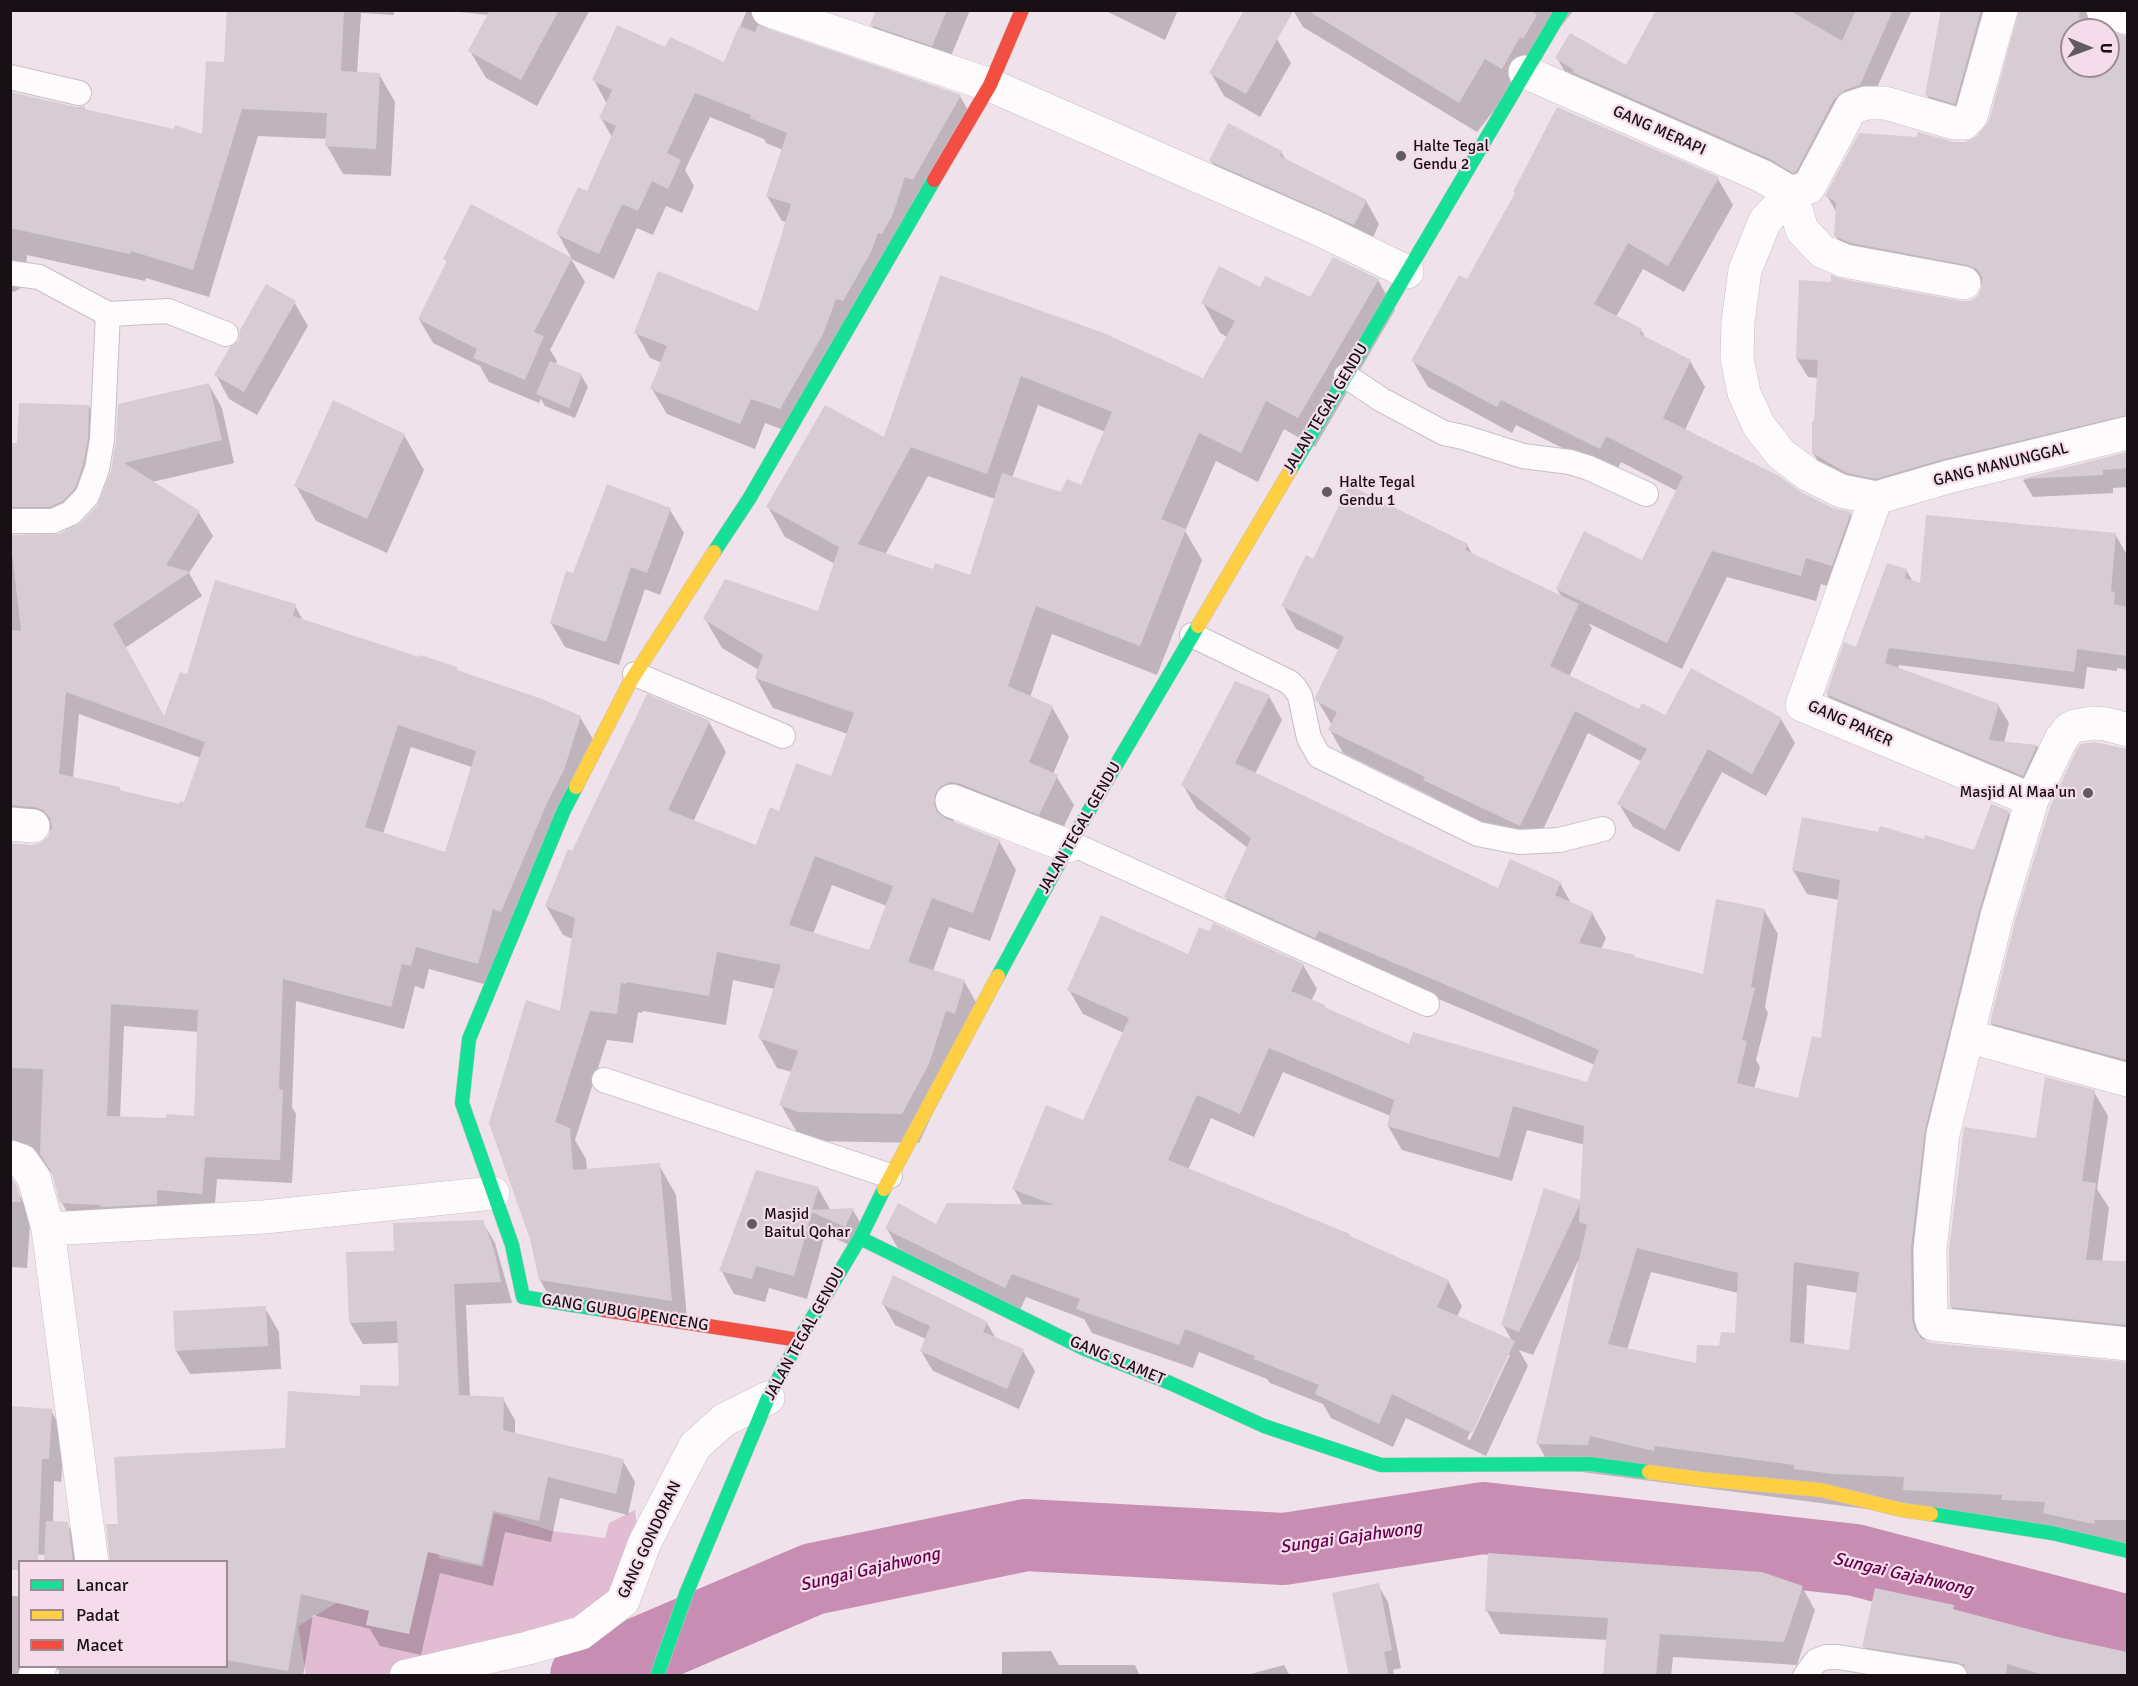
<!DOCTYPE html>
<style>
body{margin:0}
#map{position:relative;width:2138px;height:1686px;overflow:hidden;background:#efe2ea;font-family:Signika,sans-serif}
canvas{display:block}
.frame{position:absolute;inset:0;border:12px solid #181015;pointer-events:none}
.legend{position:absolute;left:18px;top:1560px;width:210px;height:108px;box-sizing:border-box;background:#f5dceb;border:2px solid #9d8a95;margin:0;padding:8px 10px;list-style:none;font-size:18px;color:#181015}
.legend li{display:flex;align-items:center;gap:12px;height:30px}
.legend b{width:30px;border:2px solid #9d8a95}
.north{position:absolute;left:2060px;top:18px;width:60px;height:60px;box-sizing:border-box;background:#f5dceb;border:2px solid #9d8a95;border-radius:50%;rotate:91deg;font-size:16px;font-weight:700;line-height:24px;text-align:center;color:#181015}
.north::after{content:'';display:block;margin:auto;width:21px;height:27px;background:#635a60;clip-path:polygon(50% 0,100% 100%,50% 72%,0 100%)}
</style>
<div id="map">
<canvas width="2138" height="1686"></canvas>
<div class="frame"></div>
<ul class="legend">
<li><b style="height:8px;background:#16e098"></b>Lancar</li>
<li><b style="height:8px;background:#ffcf43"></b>Padat</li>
<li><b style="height:8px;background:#f24e42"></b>Macet</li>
</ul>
<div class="north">U</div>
</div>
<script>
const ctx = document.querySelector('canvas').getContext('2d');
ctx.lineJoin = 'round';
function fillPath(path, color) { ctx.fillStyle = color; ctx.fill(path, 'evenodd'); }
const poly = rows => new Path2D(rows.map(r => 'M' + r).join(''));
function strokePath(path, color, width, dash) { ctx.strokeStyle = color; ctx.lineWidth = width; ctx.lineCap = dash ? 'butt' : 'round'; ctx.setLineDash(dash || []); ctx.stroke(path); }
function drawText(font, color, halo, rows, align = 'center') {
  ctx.font = font + ' Signika,sans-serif'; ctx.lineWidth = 4.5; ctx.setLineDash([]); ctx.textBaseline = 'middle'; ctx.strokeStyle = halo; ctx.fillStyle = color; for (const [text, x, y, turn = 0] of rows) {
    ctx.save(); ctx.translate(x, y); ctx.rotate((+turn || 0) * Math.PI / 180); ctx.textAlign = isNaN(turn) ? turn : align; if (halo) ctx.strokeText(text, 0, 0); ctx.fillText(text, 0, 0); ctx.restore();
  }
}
fillPath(poly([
 [446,1480,439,1558,483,1567,494,1513,552,1531,605,1538,609,1523,635,1510,643,1573,607,1610,423,1675,306,1676,298,1626,338,1602]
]), '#e2bcd3');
fillPath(poly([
 [228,10,394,10,394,15,361,13,357,73,379,74,395,102,391,176,343,174,327,146,327,139,258,136,209,297,146,278,145,281,27,255,24,286,14,292,10,291,10,93,76,108,84,107,86,111,203,136,226,64],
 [440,10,590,10,537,106,486,78,470,51,489,15],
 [747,10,808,10,770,21,764,30,960,96,975,122,794,434,765,423,755,449,667,414,652,389,662,363,650,358,636,333,759,313,787,222,782,221,767,196,783,150,766,143,764,139,710,117,685,170,694,186,682,213,666,206,653,235,637,228,614,279,571,259,585,282,550,350,557,361,555,365,581,375,588,387,575,418,545,406,541,399,539,403,489,382,480,366,433,343,419,319,448,264,445,259,472,206,572,259,558,234,588,193,612,137,601,118,607,104,594,80,666,49,725,64],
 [877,10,970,10,946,68,885,48,871,24],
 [1104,10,1178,10,1165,40],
 [1293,10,1574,10,1477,132,1303,27],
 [1658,10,1912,10,1870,103,1806,190,1568,77,1557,58,1627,67],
 [1942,10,2006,10,1965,121,1937,113,1927,95],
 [2019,10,2109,10,2095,23,2095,28,2099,30,2072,30,2072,66,2108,66,2108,33,2128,37,2128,435,1886,497,1824,472,1813,453,1818,378,1808,377,1797,359,1961,303,1971,302,1980,296,1984,285,1846,254,1835,235,1837,213,1827,196,1949,142,1964,143,1978,137,1990,122,2020,12],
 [1277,39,1291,63,1260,117,1224,96,1211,73],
 [1281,152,1286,160,1366,201,1379,224,1368,248,1225,184,1211,161],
 [1718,179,1733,205,1684,292,1643,269,1616,317,1641,330,1646,339,1690,361,1705,387,1685,430,1800,493,1832,509,1850,513,1865,540,1847,592,1821,584,1816,601,1727,577,1682,669,1588,623,1592,628,1569,677,1640,711,1665,717,1781,719,1795,743,1766,796,1722,772,1679,852,1633,827,1619,804,1642,762,1588,733,1534,849,1438,803,1435,798,1343,753,1330,730,1332,725,1317,700,1339,650,1296,629,1283,606,1314,561,1467,545,1473,555,1562,597,1557,589,1643,562,1677,491,1621,462,1615,474,1516,425,1512,433,1428,387,1413,361,1468,281],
 [941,277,1204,380,1227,337,1220,333,1203,303,1261,289,1311,299,1378,280,1395,310,1315,447,1284,429,1258,482,1216,461,1185,531,1202,560,1157,675,1052,634,1030,697,1052,707,1069,737,1053,774,1056,776,1074,805,1056,843,957,815,952,823,999,841,1016,870,990,941,949,927,933,971,964,981,981,1011,919,1143,816,1141,798,1134,781,1105,792,1072,777,1068,760,1038,775,989,733,980,726,1025,643,1011,642,1013,638,1012,633,1043,607,1040,575,1140,586,1159,587,1170,659,1165,676,1195,688,1330,557,1310,540,1280,561,1013,573,939,563,935,546,906,573,853,709,722,726,752,693,822,756,847,780,813,832,777,848,734,773,708,756,678,759,670,722,648,705,619,819,613,835,564,785,537,768,507,884,439],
 [1038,405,1106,432,1081,487,1062,494,1012,478],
 [928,476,995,499,971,577,934,571,885,555],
 [832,885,887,906,870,952,813,934],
 [294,302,308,326,257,415,229,399,216,375],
 [209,385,222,408,234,463,152,482,199,513,213,536,189,573,202,596,125,648,165,719,188,676,295,606,304,622,420,659,456,668,458,672,580,717,594,741,491,986,429,969,424,989,415,986,404,1029,296,1001,292,1107,296,1114,292,1183,217,1179,214,1216,75,1226,62,1203,52,1173,43,1166,10,1166,10,844,31,846,41,845,49,838,52,831,25,828,10,834,10,537,54,537,78,527,99,506,112,474,118,441],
 [79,714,201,758,185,804,180,806,121,792,119,788,73,778],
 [411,747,472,767,446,854,383,834],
 [124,1026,199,1032,195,1117,167,1120,120,1118],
 [89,406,102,430,88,512,76,525,66,530,21,531,10,512,10,444,19,445],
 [404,435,424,470,387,553,316,521,296,486],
 [2128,454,2128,487,2113,488,2113,493,2033,497,2023,480],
 [608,486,670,510,684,533,660,595,645,589,619,665,565,647,551,623,574,575],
 [2115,534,2126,553,2126,556,2128,556,2128,670,2117,668,2117,671,2087,667,2084,689,1899,665,1898,669,1998,705,2009,723,2004,743,2037,746,2047,764,2033,793,1838,713,1827,694,1906,570,1913,582,1922,585],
 [1269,696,1282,720,1255,774,1499,890,1560,883,1572,905,1592,913,1606,938,1601,949,1704,976,1764,910,1778,934,1765,1007,1768,1013,1756,1060,1760,1067,1754,1089,1800,1100,1822,1040,1839,900,1807,894,1793,870,1925,841,1975,851,2008,812,2022,836,1924,1274,1925,1342,1931,1344,2128,1364,2128,1543,1551,1468,1538,1444,1579,1259,1533,1355,1519,1350,1528,1366,1486,1456,1406,1418,1393,1447,1331,1418,1323,1404,1270,1383,1267,1379,1199,1352,1193,1368,1092,1333,1084,1319,1026,1297,1019,1312,901,1254,887,1229,937,1226,1023,1206,1014,1189,1084,1122,1124,1033,1083,1014,1069,990,1189,956,1303,965,1317,989,1311,1001,1324,1006,1326,1010,1410,1046,1588,1084,1595,1065,1332,954,1240,921,1226,897,1248,848,1197,809,1183,785],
 [1283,1072,1391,1116,1388,1126,1402,1150,1512,1181,1527,1130,1585,1145,1582,1202,1545,1190,1503,1325,1512,1341,1457,1317,1462,1306,1448,1281,1350,1238,1188,1170,1211,1118,1254,1137],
 [1651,1272,1738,1293,1736,1335,1697,1365,1627,1350],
 [1807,1285,1858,1293,1850,1352,1804,1345],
 [1507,1355,1510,1355,1470,1440,1467,1439],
 [2103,744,2128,751,2128,1078,2004,1044,1991,1023],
 [2094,1092,2108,1116,2097,1189,2109,1208,2102,1262,2128,1263,2128,1347,1965,1331,1951,1306,2037,1140],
 [10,1180,29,1211,30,1224,27,1268,12,1267,10,1290],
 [818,1188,831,1211,853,1210,866,1233,858,1249,825,1234,807,1299,769,1288,765,1302,734,1294,721,1270],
 [482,1221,495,1243,512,1303,466,1305,470,1397,503,1399,515,1420,515,1435,623,1461,635,1482,628,1515,560,1498,551,1542,505,1532,493,1586,440,1573,421,1655,380,1646,370,1629,313,1615,303,1676,59,1676,59,1670,53,1669,39,1676,10,1676,10,1595,20,1597,20,1666,226,1666,226,1562,119,1526,286,1449,361,1398,401,1388,399,1343,363,1344,350,1323,395,1252],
 [883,1304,987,1323,996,1339,1023,1351,1035,1371,1019,1409,933,1371,921,1351,926,1339,895,1325],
 [265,1308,279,1332,281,1369,190,1374,176,1351],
 [51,1411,65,1434,61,1482,54,1481,53,1523,67,1524,80,1545,82,1562,46,1562,46,1555,10,1553],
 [1378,1585,1388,1602,1401,1668,1393,1670,1394,1676,1351,1676],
 [1802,1587,1815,1610,1797,1665,1673,1657,1671,1676,1605,1676,1608,1640,1500,1634,1487,1611],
 [1953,1607,1955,1611,2057,1639,2128,1653,2128,1676,1897,1676,1879,1673,1864,1646],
 [1051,1651,1059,1665,1135,1665,1140,1676,1002,1676,1002,1652],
 [1284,1665,1290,1676,1243,1676]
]), '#0003');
strokePath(poly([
 [586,1676,813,1579,1026,1535,1284,1549,1483,1518,1855,1560,2128,1631]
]), '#c78db2', 72);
fillPath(poly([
 [227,10,344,10,341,71,380,73,376,149,325,146,327,113,242,109,193,270,131,251,130,254,10,228,10,92,76,107,85,106,84,109,174,129,175,125,202,134,206,61,224,62],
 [490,10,559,10,521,80,468,51],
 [876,10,947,10,932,46,870,25],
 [1244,10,1294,10,1246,94,1209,73],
 [1307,10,1536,10,1534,13,1537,15,1523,39,1520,37,1502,69,1485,59,1459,103],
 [1656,10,1789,10,1842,41,1856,10,1893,10,1860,85,1845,90,1834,99,1796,172,1793,173,1770,159,1572,72,1574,70,1555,58,1570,33,1626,65],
 [1941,10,1981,10,1955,104,1925,95],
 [2019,10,2080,10,2079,18,2088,20,2097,28,2104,30,2072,30,2072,66,2108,66,2108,31,2127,36,2127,415,1944,459,1875,479,1847,473,1812,453,1812,421,1814,421,1818,360,1796,359,1799,280,1831,282,1831,275,1842,279,1961,301,1970,301,1978,296,1982,286,1982,277,1977,269,1967,265,1851,243,1834,236,1836,202,1825,196,1859,133,1917,137,1918,132,1954,142,1965,142,1977,136,1989,121],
 [617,25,665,47,670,37,724,62,739,26,755,32,758,25,961,95,913,180,905,177,893,214,882,234,878,233,872,250,843,301,836,299,823,334,780,409,751,399,740,424,650,389,667,346,634,333,658,271,758,311,791,204,766,196,787,133,750,118,751,115,695,93,667,153,681,160,668,189,652,181,638,211,622,204,599,254,556,234,578,187,587,191,616,126,599,118,612,90,592,80],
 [1557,107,1719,177,1668,266,1628,243,1594,304,1642,329,1640,334,1691,360,1663,418,1779,476,1801,492,1833,508,1851,512,1832,566,1806,558,1801,576,1712,551,1667,643,1556,589,1584,531,1642,560,1683,476,1606,436,1600,449,1501,400,1497,407,1411,361,1459,275,1467,279,1515,193,1513,192],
 [1228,123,1282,151,1280,156,1367,200,1354,225,1209,161],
 [471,204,572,258,534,332,544,336,525,380,473,358,477,349,418,319,447,261,443,259],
 [1333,257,1379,279,1298,418,1266,401,1241,453,1199,433,1161,519,1186,529,1140,646,1036,606,1008,686,1053,706,1029,762,1058,775,1039,815,958,783,950,782,941,786,935,794,934,804,937,812,945,818,1000,840,973,913,932,898,908,962,965,980,955,1014,946,1011,929,1064,902,1114,798,1112,779,1105,798,1051,758,1038,781,965,717,952,709,996,626,982,626,984,621,983,617,1014,590,1011,555,1122,570,1128,573,1170,660,1163,672,1301,539,1280,530,1239,489,1123,526,1000,560,1011,575,918,545,906,568,849,572,851,647,694,710,721,668,810,756,845,770,807,779,811,796,763,831,776,854,713,755,678,763,655,703,619,725,579,818,611,839,547,766,507,825,405,884,437,940,275,1101,332,1203,378,1235,321,1201,303,1219,266,1260,287,1265,276,1310,297],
 [1021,376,1112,412,1081,485,1067,479,1061,492,1002,473,970,575,935,563,933,569,858,544,911,447,987,474],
 [815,856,893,886,869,950,789,925],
 [266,284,296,301,244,392,214,375,230,347,239,340,240,330],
 [550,361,582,374,569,408,536,394],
 [209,383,222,440,124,463,200,511,166,565,190,572,113,624,164,716,180,672,187,674,215,580,296,604,293,616,419,657,420,655,457,667,457,670,542,699,581,716,564,770,547,803,501,912,493,909,478,964,416,947,411,966,402,964,391,1007,283,979,279,1089,283,1090,280,1160,205,1157,202,1194,157,1190,157,1204,101,1207,100,1205,60,1203,52,1173,40,1154,43,1069,10,1068,10,843,31,845,40,843,48,837,52,827,50,818,43,810,35,807,10,805,10,630,21,631,10,535,59,534,81,523,97,506,111,471,116,441,118,404],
 [66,692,205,742,184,802,180,801,179,804,119,790,120,787,59,774],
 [398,725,476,751,445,852,365,827],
 [111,1004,198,1010,194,1116,166,1114,166,1118,107,1116],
 [333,400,405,434,367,519,294,486],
 [19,403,89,405,88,438,83,465,75,488,63,501,50,507,10,507,10,443,17,443],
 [2127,452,2127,468,2103,470,2103,475,2021,479],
 [607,484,671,508,647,573,631,567,606,642,550,623,566,571,573,573],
 [1349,485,1468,544,1465,550,1579,604,1550,666,1639,709,1642,703,1665,715,1691,668,1782,718,1752,774,1708,749,1665,830,1617,804,1647,749,1575,711,1520,826,1423,780,1425,777,1328,730,1337,712,1316,701,1315,698,1344,637,1281,606,1306,555,1313,559],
 [1926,515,2116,533,2111,591,2115,592,2114,604,2127,607,2127,656,2077,649,2074,672,1889,648,1885,663,1999,704,1989,740,2037,745,2023,776,1826,694,1844,642,1856,647,1887,563,1907,569,1905,578,1920,583],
 [1235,681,1270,695,1235,763,1498,888,1510,859,1561,882,1555,895,1593,912,1579,943,1635,955,1635,957,1703,974,1716,899,1765,909,1751,987,1755,988,1742,1040,1747,1041,1737,1083,1798,1098,1812,1036,1821,1038,1840,880,1792,870,1802,817,1878,832,1880,826,1924,839,1925,835,1974,850,1991,804,2009,811,1979,911,1925,1130,1911,1247,1912,1319,1915,1330,1921,1338,1931,1343,2127,1362,2127,1520,2095,1520,2094,1524,2043,1513,2045,1502,2002,1500,2002,1495,1903,1490,1904,1477,1834,1474,1794,1469,1794,1465,1655,1446,1654,1451,1590,1436,1588,1445,1536,1444,1587,1225,1579,1222,1580,1204,1519,1332,1501,1325,1544,1188,1580,1200,1584,1126,1513,1106,1499,1158,1387,1126,1394,1100,1269,1048,1240,1114,1197,1095,1168,1160,1350,1234,1350,1236,1449,1280,1437,1307,1515,1341,1472,1433,1392,1394,1379,1424,1315,1394,1319,1385,1254,1359,1255,1356,1185,1329,1179,1345,1076,1309,1080,1299,1012,1274,1005,1288,885,1229,898,1203,936,1224,947,1203,1054,1205,1012,1189,1046,1105,1083,1120,1129,1018,1067,990,1101,915,1188,954,1199,927,1209,931,1213,923,1304,964,1291,991,1325,1005,1324,1007,1409,1044,1413,1032,1587,1082,1599,1050,1319,931,1315,938,1224,897,1251,838,1181,785],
 [1637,1248,1738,1273,1735,1333,1721,1332,1719,1346,1697,1345,1696,1363,1608,1344],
 [1794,1262,1859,1272,1849,1350,1790,1342],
 [2094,742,2127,749,2127,1060,1990,1023,2015,921,2050,807,2077,749,2081,744],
 [2045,1077,2095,1090,2082,1181,2096,1183,2086,1260,2127,1261,2127,1325,1950,1307,1949,1250,1964,1127,2036,1138],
 [756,1170,819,1187,812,1210,854,1208,845,1227,812,1212,794,1276,756,1266,752,1279,719,1271],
 [10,1177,17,1186,21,1202,10,1202],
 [483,1220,494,1250,501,1282,454,1284,459,1395,504,1397,503,1430,624,1459,616,1494,548,1477,539,1521,493,1511,481,1565,428,1552,409,1634,366,1625,369,1611,301,1594,288,1671,226,1660,226,1562,110,1562,106,1524,118,1524,114,1457,285,1448,288,1391,360,1396,360,1385,399,1386,397,1321,349,1323,346,1252,394,1251,393,1223],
 [893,1275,988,1322,983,1332,1024,1349,1007,1389,920,1351,930,1326,881,1304],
 [266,1306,268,1346,175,1351,173,1311],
 [10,1406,52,1409,49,1459,42,1459,38,1562,20,1562,20,1570,10,1570],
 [46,1521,68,1522,73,1562,44,1562],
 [1488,1553,1762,1572,1803,1586,1784,1642,1660,1634,1656,1676,1603,1676,1608,1618,1485,1611],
 [1379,1583,1392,1650,1384,1652,1389,1676,1349,1676,1332,1593],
 [1875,1588,1954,1605,1953,1609,2058,1637,2127,1652,2127,1676,2047,1676,2007,1664,2006,1676,1969,1676,1964,1665,1957,1662,1862,1647]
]), '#d7ccd3');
const lane = poly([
 [10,77,79,93],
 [10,273,39,277,108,314,168,311,226,334],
 [1346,376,1382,400,1444,433,1463,437,1523,456,1570,462,1589,468,1646,494],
 [10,521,53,521,71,513,87,496,97,469,102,440,108,314],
 [1192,635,1289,682,1295,688,1300,696,1309,738,1319,756,1478,834,1519,842,1559,840,1603,829],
 [635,674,783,736],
 [1070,843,1427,1004],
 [604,1080,890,1176],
 [1805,1676,1816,1661,1826,1657,1838,1657,1955,1676]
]);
const street = poly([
 [768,10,990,85,1321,230,1407,272],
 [2001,10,1971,116,1964,123,1954,123,1885,103,1866,103,1851,108,1809,187,1791,193,1765,221,1745,270,1738,322,1737,358,1744,393,1759,426,1781,454,1809,475,1841,491,1876,498,1948,477,2128,433],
 [2103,10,2128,18],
 [1525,72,1762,176,1791,193,1802,230,1822,251,1845,261,1964,283],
 [1876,498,1802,705,2032,800],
 [2128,730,2106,724,2093,723,2075,726,2069,729,2061,739,2032,800,1997,916,1943,1134,1930,1249,1931,1318,1933,1324,2128,1344],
 [952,801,1068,846],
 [10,824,33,826],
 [1967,1036,2128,1080],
 [10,1157,22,1161,34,1178,48,1229,92,1562],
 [48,1229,264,1217,493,1193],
 [35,1676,40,1666],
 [406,1676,528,1648,581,1633,623,1601,645,1542,695,1446,724,1420,768,1398]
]);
const fast = poly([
 [1291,469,1562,10],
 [714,552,749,499,934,180],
 [576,787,564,810,469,1039,462,1103,512,1245,523,1297,604,1310],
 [998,976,1070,843,1198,626],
 [860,1238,1085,1349,1170,1383,1264,1426,1381,1465,1590,1464,1649,1472],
 [1931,1514,2052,1533,2128,1551],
 [657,1676,686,1594,768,1398,799,1340,860,1238,884,1189]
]);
const slow = poly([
 [1198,626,1291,469],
 [576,787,630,682,714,552],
 [884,1189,998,976],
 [1649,1472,1700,1479,1821,1490,1902,1510,1931,1514]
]);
const jam = poly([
 [934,180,990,85,1022,10],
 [604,1310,799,1340]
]);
strokePath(lane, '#c9bfc5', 26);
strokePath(street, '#c9bfc5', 34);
strokePath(fast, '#c9bfc5', 15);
strokePath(slow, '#c9bfc5', 15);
strokePath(jam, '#c9bfc5', 15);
strokePath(lane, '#fdfbfc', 24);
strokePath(street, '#fdfbfc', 33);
strokePath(fast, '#16e098', 14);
strokePath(slow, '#ffcf43', 14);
strokePath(jam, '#f24e42', 14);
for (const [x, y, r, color] of [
 [1401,156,6,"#635a60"],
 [1327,492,6,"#635a60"],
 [2088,793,6,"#635a60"],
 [752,1224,6,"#635a60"]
]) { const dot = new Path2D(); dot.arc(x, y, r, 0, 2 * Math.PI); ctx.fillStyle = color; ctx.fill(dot); strokePath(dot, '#f5dceb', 2); }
drawText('16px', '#181015', '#f5dceb', [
 ["GANG MERAPI",1659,131,24],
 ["JALAN TEGAL GENDU",1326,409,-59],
 ["GANG MANUNGGAL",2001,465,-14],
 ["GANG PAKER",1850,724,24],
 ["JALAN TEGAL GENDU",1080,828,-60],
 ["GANG GUBUG PENCENG",625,1313,9],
 ["JALAN TEGAL GENDU",805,1334,-61],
 ["GANG SLAMET",1117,1361,23],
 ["GANG GONDORAN",650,1540,-65]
]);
drawText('16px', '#181015', '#f5dceb', [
 ["Halte Tegal",1413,147],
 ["Gendu 2",1413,165],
 ["Halte Tegal",1339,483],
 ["Gendu 1",1339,501],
 ["Masjid Al Maa'un",2076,793,"right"],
 ["Masjid",764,1215],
 ["Baitul Qohar",764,1233]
], 'left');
drawText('italic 18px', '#65004c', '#f5dceb', [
 ["Sungai Gajahwong",1351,1538,-8],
 ["Sungai Gajahwong",870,1570,-13],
 ["Sungai Gajahwong",1903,1575,13]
]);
</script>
